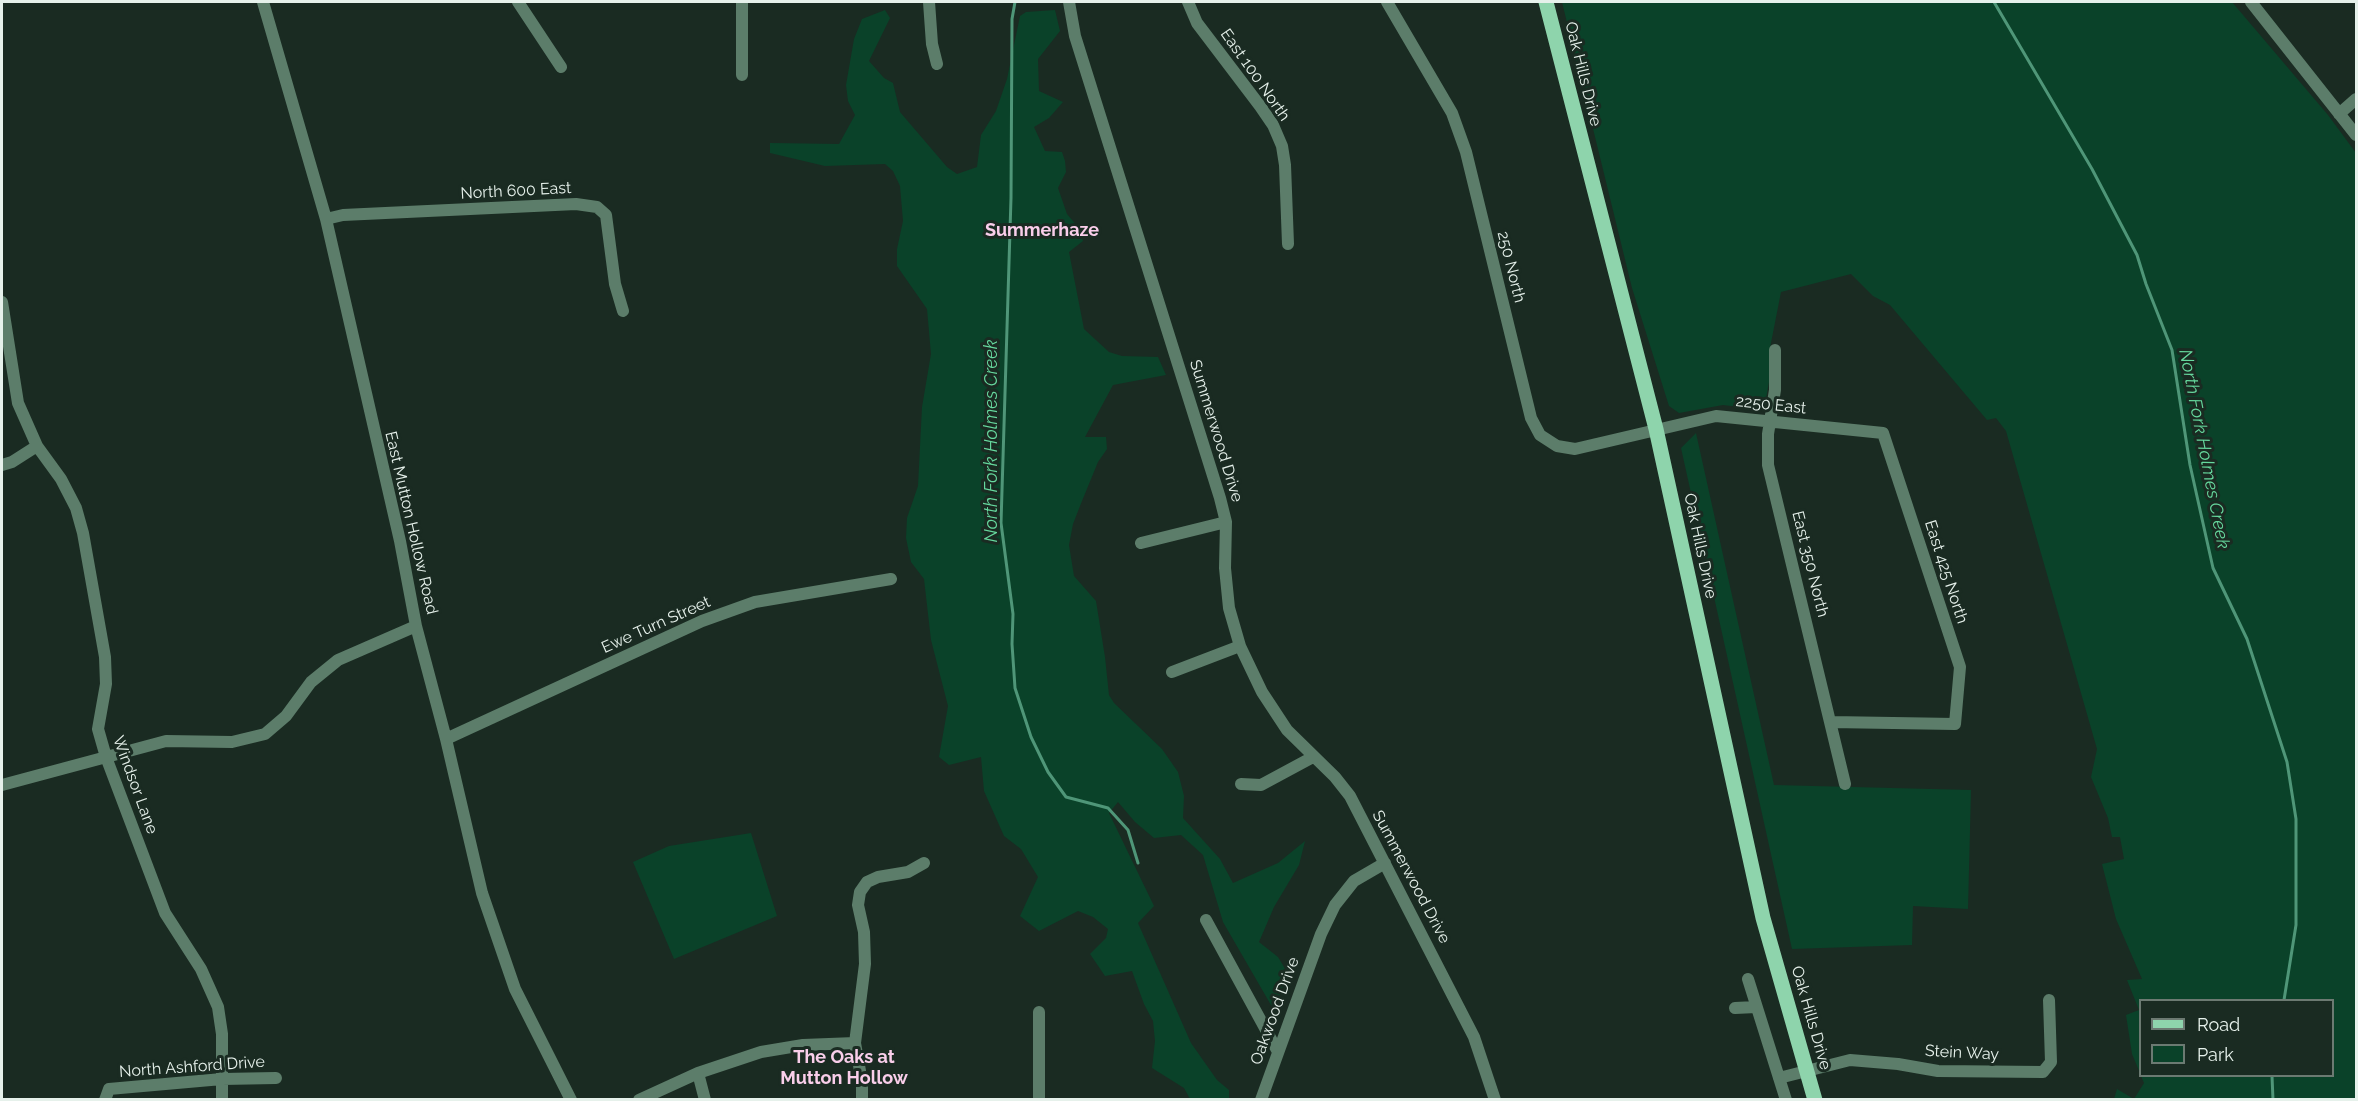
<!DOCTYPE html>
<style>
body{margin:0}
#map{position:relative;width:2358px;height:1101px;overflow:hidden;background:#1a2b22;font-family:Raleway,sans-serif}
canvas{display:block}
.frame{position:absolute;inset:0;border:3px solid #e6f1eb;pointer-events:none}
.legend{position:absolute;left:2139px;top:999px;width:195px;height:78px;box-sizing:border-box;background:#1a2b22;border:2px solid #6c7a72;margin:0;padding:8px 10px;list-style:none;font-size:18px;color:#e6f1eb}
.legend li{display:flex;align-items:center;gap:12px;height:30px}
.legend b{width:30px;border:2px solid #6c7a72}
</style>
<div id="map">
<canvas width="2358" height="1101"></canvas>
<div class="frame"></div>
<ul class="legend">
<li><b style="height:8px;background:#8ed4ac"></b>Road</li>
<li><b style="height:16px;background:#0a4229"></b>Park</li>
</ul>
</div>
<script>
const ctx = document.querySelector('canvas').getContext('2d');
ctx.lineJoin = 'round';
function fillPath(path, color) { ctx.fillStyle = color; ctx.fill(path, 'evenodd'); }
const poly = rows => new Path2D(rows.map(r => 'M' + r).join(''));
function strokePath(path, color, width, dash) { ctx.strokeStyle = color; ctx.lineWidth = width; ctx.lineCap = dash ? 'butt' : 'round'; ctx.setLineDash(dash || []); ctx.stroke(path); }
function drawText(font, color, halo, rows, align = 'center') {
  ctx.font = font + ' Raleway,sans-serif'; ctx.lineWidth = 6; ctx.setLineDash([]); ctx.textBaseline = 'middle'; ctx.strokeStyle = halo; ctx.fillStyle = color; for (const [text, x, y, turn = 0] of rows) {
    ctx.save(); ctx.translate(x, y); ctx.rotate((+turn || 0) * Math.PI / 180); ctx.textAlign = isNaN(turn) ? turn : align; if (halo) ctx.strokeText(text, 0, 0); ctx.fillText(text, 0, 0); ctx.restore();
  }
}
fillPath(poly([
 [1562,2,2232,2,2328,115,2356,153,2356,1099,2114,1099,2117,1089,2134,1099,2144,1083,2141,1076,2332,1076,2332,1000,2140,1000,2140,1073,2132,1054,2126,1015,2139,1010,2127,980,2142,979,2116,919,2102,864,2124,859,2120,837,2112,837,2108,818,2091,777,2097,749,2006,431,1996,418,1987,420,1890,305,1873,296,1851,274,1781,292,1770,348,1771,371,1765,404,1757,409,1723,405,1679,413,1669,406,1632,288],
 [885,10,890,18,869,61,884,78,893,83,900,112,947,167,957,174,977,167,981,135,996,111,1007,79,1020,16,1026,12,1055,10,1060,31,1038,59,1039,91,1063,102,1049,118,1034,127,1045,151,1062,152,1065,161,1066,172,1058,188,1067,214,1078,227,1083,241,1069,252,1084,329,1109,352,1122,356,1158,357,1166,375,1113,385,1085,437,1106,437,1107,449,1098,462,1082,501,1073,524,1069,545,1074,576,1096,601,1105,657,1109,695,1114,703,1162,749,1178,772,1184,796,1183,818,1220,859,1233,883,1278,863,1305,841,1299,865,1274,907,1259,942,1278,957,1287,972,1275,1012,1223,922,1203,855,1181,835,1154,838,1135,822,1118,802,1109,813,1154,906,1138,923,1191,1043,1217,1080,1229,1090,1229,1099,1190,1099,1184,1088,1152,1068,1155,1041,1153,1021,1144,1004,1132,971,1105,976,1090,954,1106,938,1108,929,1093,917,1078,911,1039,931,1020,916,1038,877,1021,849,1004,836,984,791,981,757,949,765,939,757,948,706,931,640,924,579,911,562,906,538,907,518,918,486,922,407,931,354,927,309,897,266,897,249,903,221,900,186,893,171,885,164,825,166,770,153,770,143,839,144,855,115,848,101,846,85,854,39,862,19],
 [1696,433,1774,785,1971,790,1968,909,1913,906,1912,945,1792,949,1681,448],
 [751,833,777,916,674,959,633,862,669,846]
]), '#0a4229');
strokePath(poly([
 [1015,2,1012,19,1011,198,1001,523,1013,614,1012,644,1015,688,1031,737,1048,772,1066,797,1108,808,1128,830,1138,863],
 [1994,2,2092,169,2137,255,2146,284,2172,350,2190,465,2213,568,2247,639,2287,762,2296,819,2296,925,2284,1000],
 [2272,1076,2273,1100]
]), '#4f9678', 3);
strokePath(poly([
 [263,2,326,219,400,541,416,626,446,739,482,893,515,989,571,1100],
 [518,2,561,67],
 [929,2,932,44,937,64],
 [1069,2,1075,36,1220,498,1226,522,1225,568,1229,608,1240,646,1262,692,1287,730,1335,777,1350,796,1474,1037,1495,1100],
 [1188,2,1197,23,1260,106,1273,125,1282,146,1285,165,1288,244],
 [1387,2,1452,113,1466,152,1531,418,1540,435,1557,446,1575,449,1716,416,1883,433,1960,667,1955,724,1831,722],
 [2251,2,2356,135],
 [742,75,742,2],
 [2339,114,2356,99],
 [326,219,343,215,576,204,597,207,606,215,615,284,623,311],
 [2,302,18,403,37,446,61,479,76,508,83,533,105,657,106,684,98,729,106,757,165,913,201,969,218,1007,222,1034,222,1100],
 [1775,350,1775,390,1768,434,1768,465,1845,784],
 [2,465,12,462,37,446],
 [1141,543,1226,522],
 [1172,672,1240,646],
 [446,739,702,621,755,602,891,579],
 [1241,784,1261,785,1313,757],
 [2,785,166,741,232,742,265,734,286,716,311,682,338,660,416,626],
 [1206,920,1278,1052],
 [1748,979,1786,1100],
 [1735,1008,1756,1007],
 [1039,1012,1039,1100],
 [698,1073,705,1100],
 [1779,1078,1850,1060,1898,1064,1938,1071,2043,1072,2051,1062,2049,1000],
 [105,1100,109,1089,222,1079,276,1078],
 [639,1100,698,1073,761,1052,803,1045,855,1043],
 [862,1100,862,1082,855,1043,865,964,864,932,858,905,860,892,867,882,878,877,908,872,924,863],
 [1261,1100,1321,934,1335,905,1354,881,1385,863]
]), '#5c7d6a', 12);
strokePath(poly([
 [1546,2,1656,429,1763,918,1815,1100]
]), '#8ed4ac', 15);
drawText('16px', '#e6f1eb', '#1a2b22', [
 ["Oak Hills Drive",1583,74,76],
 ["East 100 North",1255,75,55],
 ["North 600 East",516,191,-3],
 ["250 North",1511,267,76],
 ["2250 East",1771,405,6],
 ["Summerwood Drive",1216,431,73],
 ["East Mutton Hollow Road",411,523,77],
 ["Oak Hills Drive",1700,546,78],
 ["East 350 North",1810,564,76],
 ["East 425 North",1946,572,72],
 ["Ewe Turn Street",656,625,-24],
 ["Windsor Lane",135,785,70],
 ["Summerwood Drive",1411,877,62],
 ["Oakwood Drive",1275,1011,-70],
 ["Oak Hills Drive",1811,1018,74],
 ["Stein Way",1962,1053,3],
 ["North Ashford Drive",192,1067,-4]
]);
drawText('bold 18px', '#f9ceea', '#1a2b22', [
 ["Summerhaze",1042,231],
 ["The Oaks at",844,1058],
 ["Mutton Hollow",844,1079]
]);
drawText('italic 18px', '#66d99e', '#1a2b22', [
 ["North Fork Holmes Creek",992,441,-90],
 ["North Fork Holmes Creek",2204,449,79]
]);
</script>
